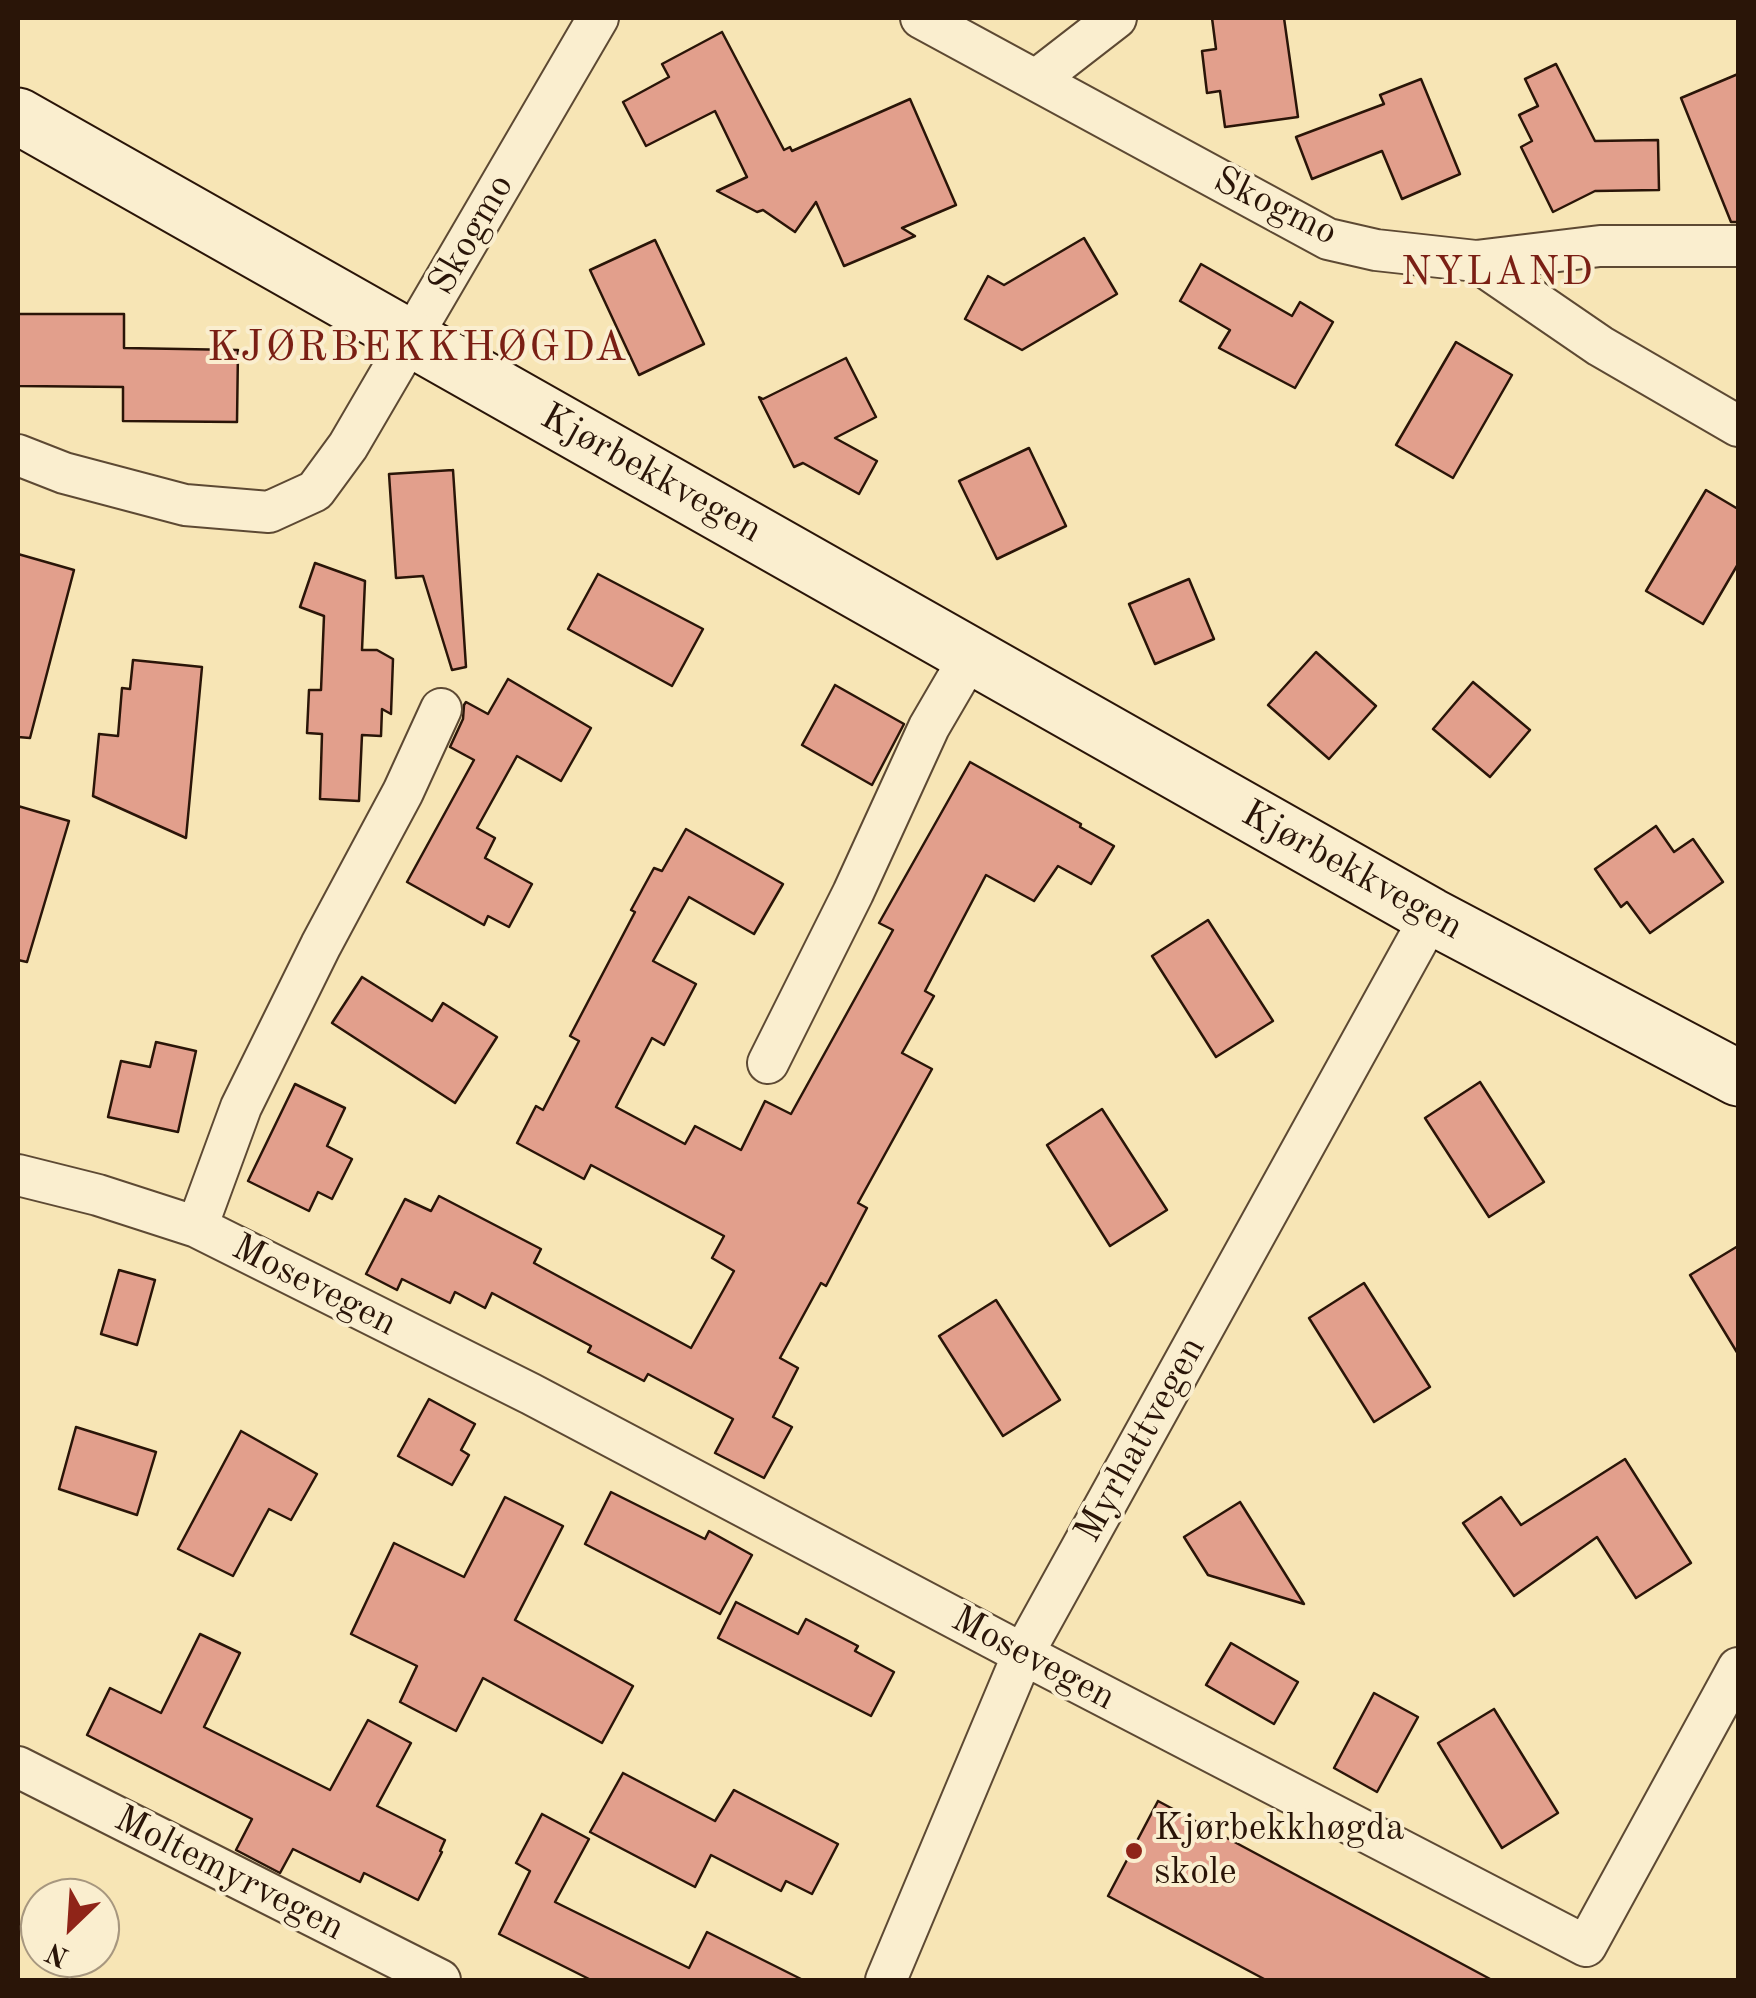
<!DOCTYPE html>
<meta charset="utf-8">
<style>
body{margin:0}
#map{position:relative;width:1756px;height:1998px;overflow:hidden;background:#f7e5b5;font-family:"Old Standard TT",serif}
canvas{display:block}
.frame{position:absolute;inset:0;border:20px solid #2a1508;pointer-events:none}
.north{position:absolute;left:20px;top:1878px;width:100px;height:100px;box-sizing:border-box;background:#faeecf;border:2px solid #a7977f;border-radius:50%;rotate:205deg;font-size:28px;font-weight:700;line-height:40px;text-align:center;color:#2a1508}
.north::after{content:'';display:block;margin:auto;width:35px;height:45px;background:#8f2418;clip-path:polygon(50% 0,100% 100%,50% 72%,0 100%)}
</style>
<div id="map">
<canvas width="1756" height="1998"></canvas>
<div class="frame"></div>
<div class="north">N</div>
</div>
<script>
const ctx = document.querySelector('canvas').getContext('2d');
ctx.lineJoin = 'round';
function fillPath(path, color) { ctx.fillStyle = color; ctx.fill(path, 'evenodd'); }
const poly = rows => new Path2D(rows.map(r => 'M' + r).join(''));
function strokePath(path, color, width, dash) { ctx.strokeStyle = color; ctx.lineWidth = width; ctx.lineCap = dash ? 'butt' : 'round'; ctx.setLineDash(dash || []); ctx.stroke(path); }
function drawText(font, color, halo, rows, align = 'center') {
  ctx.font = font + ' "Old Standard TT",serif'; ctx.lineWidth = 8; ctx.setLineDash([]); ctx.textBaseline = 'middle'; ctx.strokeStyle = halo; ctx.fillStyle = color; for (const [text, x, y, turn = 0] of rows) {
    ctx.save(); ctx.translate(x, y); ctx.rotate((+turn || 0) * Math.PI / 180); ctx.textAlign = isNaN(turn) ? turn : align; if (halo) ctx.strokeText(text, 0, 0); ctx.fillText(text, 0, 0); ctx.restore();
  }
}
const building = poly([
 [1212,18,1284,18,1298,117,1225,127,1220,91,1207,93,1202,51,1216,49,1212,18],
 [722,32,784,150,790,147,792,151,910,99,956,205,902,228,915,236,844,266,816,202,795,232,763,210,757,212,717,191,747,177,715,111,646,146,623,102,669,77,662,64,722,32],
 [1556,64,1595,141,1658,140,1659,190,1595,191,1553,212,1521,147,1532,141,1519,115,1538,106,1525,79,1556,64],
 [1738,74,1738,222,1731,222,1681,98,1738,74],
 [1421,79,1460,174,1402,199,1382,151,1312,179,1296,137,1384,104,1380,95,1421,79],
 [1084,238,1117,294,1022,350,965,319,988,276,1004,285,1084,238],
 [655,240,704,344,639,375,590,270,655,240],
 [1201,264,1292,316,1300,302,1333,322,1295,388,1219,348,1230,330,1180,301,1201,264],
 [18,314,124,314,124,348,238,350,237,422,123,421,123,387,18,386,18,314],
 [1456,342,1512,375,1453,478,1396,445,1456,342],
 [846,358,876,417,835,438,877,461,859,494,803,463,794,467,759,397,763,399,846,358],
 [1029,448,1066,526,997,559,959,481,1029,448],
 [453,470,466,667,452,670,423,576,396,578,389,474,453,470],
 [1706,490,1738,509,1738,564,1703,624,1646,591,1706,490],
 [18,554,74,570,30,738,18,737,18,554],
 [315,563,365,581,362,650,377,650,393,659,391,714,382,709,381,736,362,735,359,801,320,799,322,734,307,733,309,690,321,690,324,616,300,607,315,563],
 [598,574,703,629,672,686,568,629,598,574],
 [1189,579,1214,639,1155,664,1129,604,1189,579],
 [1316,652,1376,706,1329,759,1268,705,1316,652],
 [133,660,202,667,186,838,93,796,99,734,118,736,122,688,130,689,133,660],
 [508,679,591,728,561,781,517,756,477,828,495,838,485,858,532,884,509,927,488,916,484,925,407,882,474,760,450,747,463,719,464,705,466,702,488,714,508,679],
 [1473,682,1530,730,1490,777,1433,729,1473,682],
 [835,685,904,724,872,785,802,745,835,685],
 [970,762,1081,824,1080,827,1114,846,1091,884,1058,866,1034,901,986,875,925,991,934,996,902,1053,932,1069,858,1203,867,1208,826,1286,821,1283,780,1358,798,1368,773,1417,792,1427,764,1478,715,1453,733,1419,648,1374,644,1381,588,1352,591,1346,492,1293,485,1308,455,1292,450,1303,402,1279,397,1290,366,1274,405,1199,431,1211,439,1196,541,1249,534,1263,691,1348,734,1271,712,1258,724,1236,591,1165,584,1179,517,1143,536,1106,543,1110,579,1041,570,1036,635,912,631,910,654,868,662,871,686,829,783,884,754,934,689,897,653,961,696,984,664,1045,652,1038,616,1107,685,1144,695,1126,741,1150,765,1101,791,1114,893,930,879,923,970,762],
 [18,806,69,821,27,962,18,960,18,806],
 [1656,826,1674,852,1693,839,1723,882,1650,933,1627,902,1621,907,1595,869,1656,826],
 [1208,920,1273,1021,1216,1057,1152,956,1208,920],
 [362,977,432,1021,443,1003,497,1037,455,1103,332,1023,362,977],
 [156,1042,196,1051,178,1132,108,1117,121,1061,150,1067,156,1042],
 [1480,1082,1544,1182,1489,1217,1425,1118,1480,1082],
 [295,1084,345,1108,327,1146,352,1159,332,1199,318,1192,309,1211,248,1181,295,1084],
 [1102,1109,1167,1210,1110,1246,1047,1145,1102,1109],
 [1738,1246,1738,1354,1690,1275,1738,1246],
 [119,1270,155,1280,137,1345,101,1334,119,1270],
 [1364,1283,1430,1387,1374,1422,1309,1318,1364,1283],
 [996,1300,1060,1400,1003,1436,939,1336,996,1300],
 [429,1399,475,1424,461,1450,469,1455,452,1485,398,1456,429,1399],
 [76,1427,156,1452,137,1515,59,1489,76,1427],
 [241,1431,317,1474,291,1520,269,1509,233,1576,178,1549,241,1431],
 [1625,1459,1691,1563,1636,1598,1597,1537,1514,1596,1463,1523,1501,1497,1521,1525,1625,1459],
 [611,1492,705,1539,709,1531,752,1555,720,1614,585,1544,611,1492],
 [505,1497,563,1526,515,1620,633,1686,602,1743,483,1678,456,1731,400,1702,417,1666,351,1634,394,1543,464,1577,505,1497],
 [1240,1502,1304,1604,1208,1575,1184,1537,1240,1502],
 [736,1602,798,1634,806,1619,858,1646,855,1651,894,1672,871,1716,718,1638,736,1602],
 [200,1634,240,1653,204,1727,330,1790,368,1720,411,1743,377,1806,445,1840,440,1851,442,1852,418,1900,364,1873,360,1882,293,1849,280,1873,236,1850,252,1819,87,1735,110,1688,161,1713,200,1634],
 [1231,1643,1298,1682,1274,1724,1206,1685,1231,1643],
 [1374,1693,1418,1717,1377,1792,1334,1768,1374,1693],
 [1494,1709,1558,1813,1502,1848,1438,1743,1494,1709],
 [623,1773,715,1821,734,1790,838,1844,812,1894,786,1881,781,1891,711,1855,695,1887,590,1832,623,1773],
 [1158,1801,1492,1980,1266,1980,1108,1896,1158,1801],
 [542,1814,589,1839,555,1902,689,1968,707,1932,803,1980,591,1980,499,1934,530,1871,516,1863,542,1814]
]);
fillPath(building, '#e29f8c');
strokePath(building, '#2a1508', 2.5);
const street = poly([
 [921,18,1328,239,1376,250,1476,261,1600,346,1738,426],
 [1036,80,1116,18],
 [1476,261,1600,246,1738,246],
 [18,455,64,473,185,505,269,512,315,491,348,446,598,18],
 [768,1063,853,893,929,727,971,655],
 [18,1175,98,1195,197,1227,531,1394,1023,1654,1586,1946,1738,1668],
 [197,1227,241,1107,321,945,403,792,441,709],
 [18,1767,440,1980],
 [886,1980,1023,1654,1431,916]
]);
const secondary = poly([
 [18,116,1431,916,1738,1078]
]);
strokePath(street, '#5d4933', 44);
strokePath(secondary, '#2a1508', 59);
strokePath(street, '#faeecf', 40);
strokePath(secondary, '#faeecf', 55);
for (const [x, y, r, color] of [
 [1134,1851,10,"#8f2418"]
]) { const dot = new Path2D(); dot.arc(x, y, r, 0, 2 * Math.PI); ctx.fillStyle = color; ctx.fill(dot); strokePath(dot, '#faeecf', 4); }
drawText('38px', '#2a1508', '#faeecf', [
 ["Skogmo",1275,207,26],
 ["Skogmo",472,235,-60],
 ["Kjørbekkvegen",651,474,29],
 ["Kjørbekkvegen",1352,871,29],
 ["Mosevegen",314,1286,27],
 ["Myrhattvegen",1141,1440,-61],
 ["Mosevegen",1033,1659,28],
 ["Moltemyrvegen",229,1874,27]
]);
drawText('38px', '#2a1508', '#faeecf', [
 ["Kjørbekkhøgda",1154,1829],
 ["skole",1154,1873]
], 'left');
ctx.letterSpacing = '2.5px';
drawText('40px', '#7a1f14', '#faeecf', [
 ["NYLAND",1498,274]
]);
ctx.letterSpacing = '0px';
ctx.letterSpacing = '2.5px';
drawText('42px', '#7a1f14', '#faeecf', [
 ["KJØRBEKKHØGDA",418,349]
]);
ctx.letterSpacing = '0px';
</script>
